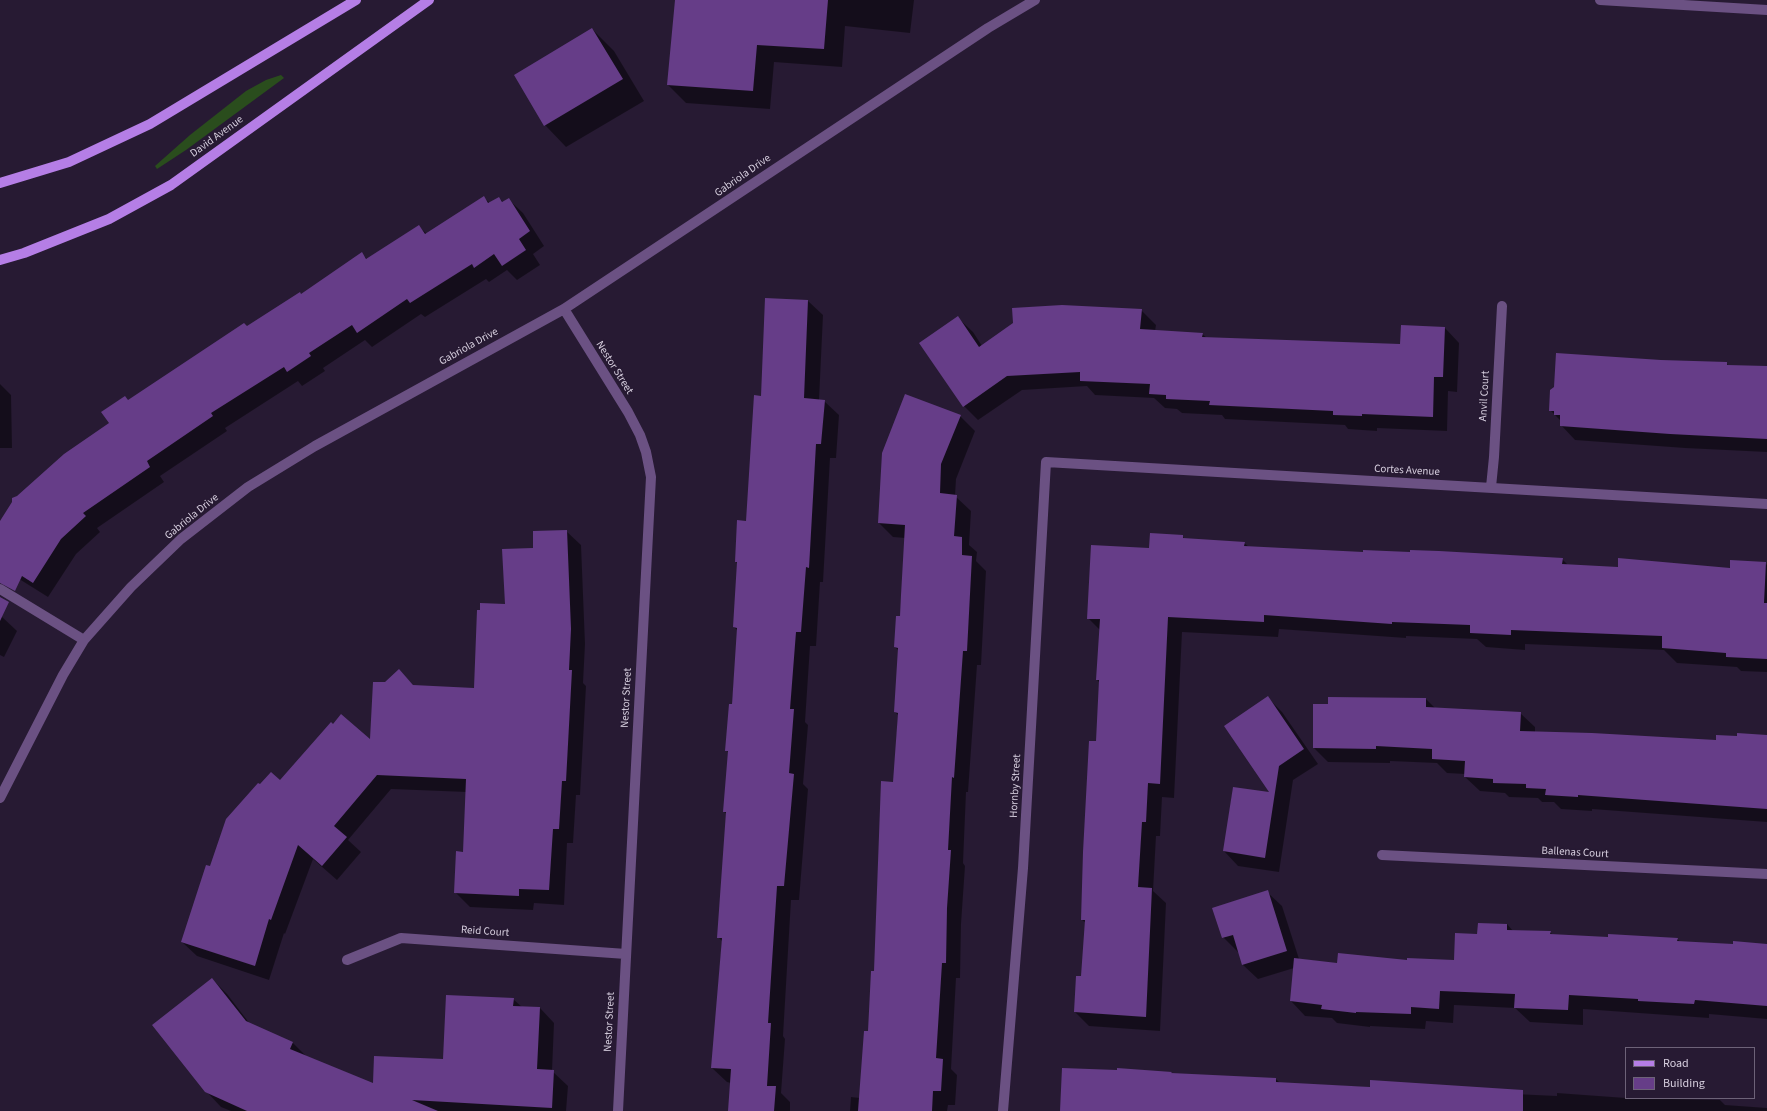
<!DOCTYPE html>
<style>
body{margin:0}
#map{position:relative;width:1767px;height:1111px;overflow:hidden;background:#271a33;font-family:"Source Sans 3",sans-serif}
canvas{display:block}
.legend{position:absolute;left:1625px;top:1047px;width:130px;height:52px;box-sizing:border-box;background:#271a33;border:1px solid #6d6278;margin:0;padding:5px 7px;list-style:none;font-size:12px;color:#d7cfdf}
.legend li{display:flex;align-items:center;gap:8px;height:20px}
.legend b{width:20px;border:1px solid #6d6278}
</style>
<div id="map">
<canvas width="1767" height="1111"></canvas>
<ul class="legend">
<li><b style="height:5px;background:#b57ee6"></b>Road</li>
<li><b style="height:11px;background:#663d88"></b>Building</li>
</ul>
</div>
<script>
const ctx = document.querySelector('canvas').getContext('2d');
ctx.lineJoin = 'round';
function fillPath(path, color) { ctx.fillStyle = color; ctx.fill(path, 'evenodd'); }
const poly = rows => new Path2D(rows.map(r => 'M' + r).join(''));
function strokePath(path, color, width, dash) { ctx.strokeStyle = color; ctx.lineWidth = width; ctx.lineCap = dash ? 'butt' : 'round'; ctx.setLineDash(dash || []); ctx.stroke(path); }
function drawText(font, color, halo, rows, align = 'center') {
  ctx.font = font + ' "Source Sans 3",sans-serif'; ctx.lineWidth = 3; ctx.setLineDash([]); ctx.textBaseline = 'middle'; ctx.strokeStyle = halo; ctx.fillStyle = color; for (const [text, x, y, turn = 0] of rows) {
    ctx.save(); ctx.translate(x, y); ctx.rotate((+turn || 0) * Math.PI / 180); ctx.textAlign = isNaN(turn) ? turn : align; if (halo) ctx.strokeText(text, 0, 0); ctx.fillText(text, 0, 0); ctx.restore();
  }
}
fillPath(poly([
 [281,75,284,78,186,150,157,169,155,166,190,135,246,91,266,80]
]), '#2a4d1d');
fillPath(poly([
 [676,0,914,0,910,33,845,26,842,67,774,62,770,109,686,103,668,85],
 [592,29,614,51,644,101,566,147,545,125],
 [483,197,490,203,499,198,503,202,508,199,523,213,544,246,533,254,540,265,517,280,507,270,489,282,486,279,425,317,421,314,372,347,365,340,323,368,325,371,302,386,298,381,225,428,227,431,160,476,164,482,97,528,100,532,76,554,48,597,0,567,0,523,111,424,128,401,301,295,362,254,367,259,418,226,427,234],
 [766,299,808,301,823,315,819,400,824,401,839,415,836,458,830,458,823,582,820,582,816,646,810,646,805,722,808,725,803,784,808,789,799,900,791,900,783,1036,785,1039,781,1093,790,1102,790,1111,729,1111,731,1083,727,1082,712,1068,722,941,718,937,727,814,724,812,729,753,726,750,732,705,738,631,734,627,738,564,736,562,747,522,762,397],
 [1141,310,1156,325,1155,331,1202,334,1207,338,1401,345,1445,328,1459,343,1457,392,1448,391,1447,431,1377,428,1377,431,1348,429,1345,425,1225,419,1222,415,1182,413,1177,409,1165,408,1154,398,1095,395,1087,386,1022,390,978,420,964,406,958,318,973,332,982,346],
 [1661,361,1726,363,1729,366,1767,367,1767,452,1685,448,1575,440,1561,425,1561,421,1550,410],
 [0,384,11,395,12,448,0,448],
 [960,416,975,431,956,479,955,496,971,511,969,545,977,552,976,561,986,571,981,665,977,665,968,792,966,792,963,863,965,866,961,924,960,978,956,978,951,1069,957,1075,955,1105,948,1105,947,1111,850,1111,851,1097,860,1098,869,1033,894,783,898,715,895,712,899,651,895,647,901,617,905,538,893,537,879,523],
 [566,531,581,545,585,644,583,683,586,686,580,795,576,795,573,843,567,843,564,905,534,903,533,910,470,907,455,892,464,853,467,792,391,789,348,840,361,852,337,880,313,859,285,934,284,933,269,980,197,956,182,942,210,867,260,786,280,781,371,741,386,683,399,671,414,686,475,689,506,605,534,549],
 [1182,536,1186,540,1244,543,1249,547,1364,553,1562,559,1569,566,1619,568,1731,569,1765,563,1767,565,1767,672,1741,671,1737,667,1677,663,1664,650,1525,644,1525,650,1486,647,1477,639,1406,636,1406,638,1279,629,1278,637,1182,632,1174,798,1162,797,1160,836,1156,836,1153,891,1166,903,1160,1031,1089,1026,1075,1012,1082,977,1086,923,1082,920,1097,742,1100,683,1097,680,1101,631,1088,618,1150,549],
 [0,615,17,631,4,657,0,655],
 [1268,698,1282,712,1318,764,1293,780,1279,872,1238,866,1224,851,1233,788,1271,793],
 [1426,699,1435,708,1520,713,1535,727,1535,732,1717,741,1767,736,1767,822,1592,809,1592,811,1561,809,1554,802,1542,802,1538,798,1509,797,1505,793,1480,791,1465,777,1465,774,1447,773,1437,763,1390,761,1390,763,1328,762,1314,748],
 [1267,892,1282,906,1299,959,1338,964,1455,961,1478,935,1507,924,1513,931,1550,932,1553,935,1609,938,1677,939,1681,942,1734,945,1767,945,1767,1019,1709,1014,1709,1018,1583,1009,1583,1025,1530,1022,1515,1008,1454,1005,1453,1023,1426,1021,1425,1029,1370,1026,1370,1027,1337,1023,1332,1018,1305,1016,1291,1001,1294,968,1258,979,1243,965,1239,952,1238,952,1223,937],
 [212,979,227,994,250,1024,293,1043,307,1057,374,1085,444,1060,513,999,522,1007,540,1008,554,1023,552,1071,568,1086,566,1111,231,1111,221,1107,206,1091],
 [1171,1073,1173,1074,1276,1079,1280,1083,1557,1096,1557,1093,1626,1098,1720,1100,1725,1105,1767,1108,1767,1111,1061,1111]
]), '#0007');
fillPath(poly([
 [675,0,828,0,824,49,757,45,753,91,667,85],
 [592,28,623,79,544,126,514,75],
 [484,196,488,203,499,197,502,202,509,198,530,231,519,239,526,250,502,266,494,254,474,268,472,264,410,303,407,299,357,333,352,325,309,353,311,356,287,372,284,367,211,413,213,416,147,461,150,467,83,513,86,516,61,539,33,583,22,576,15,591,0,583,0,521,12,502,12,498,17,496,64,454,109,423,101,412,125,396,128,400,244,323,247,326,300,292,301,294,362,252,366,259,419,225,425,234],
 [765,298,808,300,804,398,825,400,821,444,816,444,809,568,806,567,801,632,796,632,790,709,794,709,789,773,794,774,784,886,777,886,768,1023,771,1023,767,1086,776,1086,774,1111,728,1111,731,1069,711,1068,722,938,717,938,726,812,723,812,728,751,725,751,729,704,732,704,737,628,733,627,737,562,735,562,737,520,746,521,754,395,761,396],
 [1062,305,1142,309,1140,329,1203,333,1202,337,1400,344,1401,325,1445,327,1443,377,1434,377,1433,417,1362,414,1362,416,1333,415,1333,411,1209,405,1210,401,1166,399,1166,395,1149,394,1150,384,1080,381,1080,372,1007,376,963,407,919,343,958,316,979,347,1013,323,1012,308],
 [1556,353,1661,360,1727,362,1727,365,1767,366,1767,439,1670,434,1560,426,1560,415,1554,415,1554,411,1549,411,1550,390,1554,387],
 [905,394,961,415,941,464,940,493,957,495,954,536,962,537,962,555,972,556,967,651,963,651,954,778,952,777,948,850,951,850,947,908,946,963,942,963,936,1058,943,1059,941,1091,933,1091,932,1111,858,1111,864,1031,868,1031,871,971,874,971,881,781,893,782,898,713,894,712,898,648,894,647,896,616,900,616,901,595,905,525,878,523,882,453],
 [567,530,571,629,569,670,572,670,566,781,562,781,559,829,553,829,549,890,519,889,519,896,454,893,456,851,463,852,466,779,377,775,334,826,347,837,322,866,298,845,271,920,269,919,255,966,181,942,206,865,210,866,226,819,258,783,260,784,271,772,280,780,331,722,333,724,341,714,370,739,373,682,385,682,399,669,413,685,474,688,477,610,480,610,480,603,505,604,502,549,533,548,533,531],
 [1150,533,1183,535,1183,538,1245,542,1244,546,1363,552,1363,550,1410,552,1410,550,1439,551,1563,558,1562,564,1618,567,1618,558,1730,568,1730,560,1766,562,1764,603,1767,603,1767,659,1726,657,1726,653,1662,648,1662,636,1511,630,1511,635,1470,633,1470,625,1392,622,1392,624,1264,615,1264,622,1168,617,1160,784,1148,783,1146,822,1142,822,1138,887,1152,888,1146,1017,1074,1012,1076,976,1081,976,1085,920,1081,920,1083,852,1089,741,1096,741,1099,680,1096,680,1100,619,1087,619,1091,545,1149,548],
 [0,597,9,602,0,621],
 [1268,696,1304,749,1279,766,1265,858,1223,851,1233,787,1269,792,1224,726],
 [1328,697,1426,698,1426,707,1521,712,1520,731,1592,733,1716,740,1716,735,1737,736,1737,733,1767,735,1767,809,1578,795,1578,797,1545,795,1546,789,1526,788,1526,784,1493,783,1493,779,1464,777,1465,761,1432,759,1432,749,1376,746,1376,749,1313,748,1313,704,1328,704],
 [1268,890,1287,951,1242,965,1233,935,1222,938,1212,908],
 [1478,923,1507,924,1507,930,1551,931,1550,934,1608,937,1608,934,1678,938,1677,941,1733,944,1733,941,1767,944,1767,1006,1695,1000,1694,1004,1638,1001,1638,999,1569,995,1568,1010,1514,1008,1515,994,1440,991,1439,1009,1411,1007,1411,1014,1356,1012,1356,1013,1321,1009,1322,1005,1290,1001,1294,958,1337,963,1338,953,1407,960,1407,958,1454,960,1455,933,1477,934],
 [212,978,246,1021,293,1042,290,1049,373,1083,374,1056,443,1059,446,995,514,998,513,1006,540,1007,537,1069,554,1070,552,1108,412,1100,438,1111,247,1111,205,1092,152,1025],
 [1062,1068,1117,1070,1117,1068,1172,1072,1171,1073,1276,1078,1276,1082,1370,1087,1370,1080,1523,1090,1523,1111,1060,1111]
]), '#663d88');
strokePath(poly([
 [1600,0,1767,10],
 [564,309,628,412,640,435,646,452,651,477,618,1111],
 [1491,487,1494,457,1502,306],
 [0,589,84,640],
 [0,798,63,675,84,640,131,587,181,539,248,487,315,446,564,309,988,28,1035,0],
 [1382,855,1767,874],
 [347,960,401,938,626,954],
 [1003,1111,1023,868,1046,462,1767,504]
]), '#6b5183', 10);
strokePath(poly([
 [0,183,69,162,150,124,356,0],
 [0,260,24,253,109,219,171,185,429,0]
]), '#b57ee6', 10);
drawText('11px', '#d7cfdf', '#271a33', [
 ["David Avenue",217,137,-36],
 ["Gabriola Drive",743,176,-35],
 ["Gabriola Drive",469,347,-29],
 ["Nestor Street",614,368,58],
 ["Anvil Court",1485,396,-87],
 ["Cortes Avenue",1407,471,3],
 ["Gabriola Drive",192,517,-39],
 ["Nestor Street",627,698,-87],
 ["Hornby Street",1016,786,-87],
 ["Ballenas Court",1575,853,3],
 ["Reid Court",485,932,4],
 ["Nestor Street",610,1022,-87]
]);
</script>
